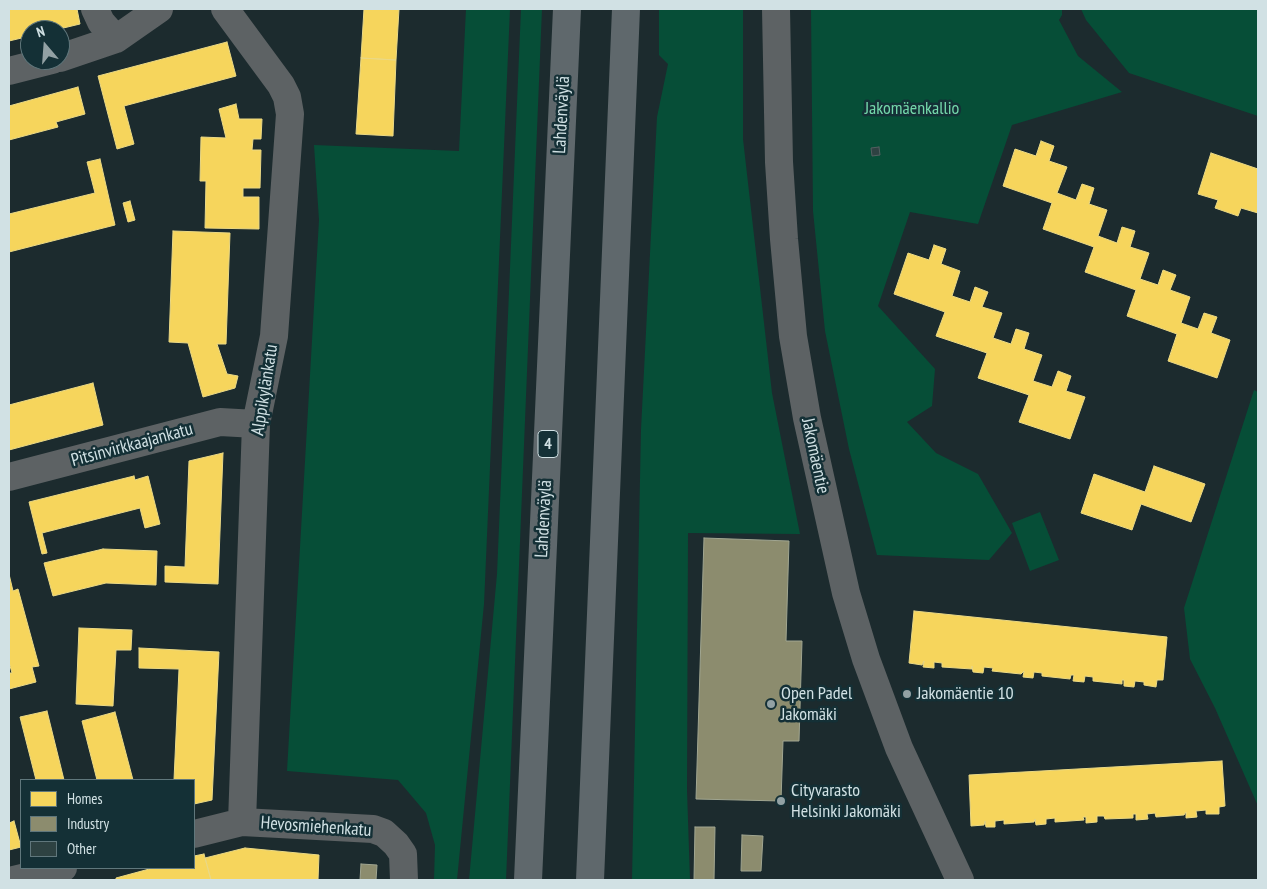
<!DOCTYPE html>
<meta charset="utf-8">
<style>
body{margin:0}
#map{position:relative;width:1267px;height:889px;overflow:hidden;background:#1c2b2e;font-family:"PT Sans Narrow",sans-serif}
canvas{display:block}
.frame{position:absolute;inset:0;border:10px solid #d1e1e4;pointer-events:none}
.legend{position:absolute;left:20px;top:779px;width:175px;height:90px;box-sizing:border-box;background:#143036;border:1px solid #60777c;margin:0;padding:6px 9px;list-style:none;font-size:15px;color:#d1e1e4}
.legend li{display:flex;align-items:center;gap:10px;height:25px}
.legend b{width:25px;border:1px solid #60777c}
.north{position:absolute;left:20px;top:20px;width:50px;height:50px;box-sizing:border-box;background:#143036;border:1px solid #60777c;border-radius:50%;rotate:342deg;font-size:14px;font-weight:700;line-height:20px;text-align:center;color:#d1e1e4}
.north::after{content:'';display:block;margin:auto;width:18px;height:22px;background:#92a1a4;clip-path:polygon(50% 0,100% 100%,50% 72%,0 100%)}
</style>
<div id="map">
<canvas width="1267" height="889"></canvas>
<div class="frame"></div>
<ul class="legend">
<li><b style="height:14px;background:#f6d55c"></b>Homes</li>
<li><b style="height:14px;background:#8c8c6e"></b>Industry</li>
<li><b style="height:14px;background:#2e4242"></b>Other</li>
</ul>
<div class="north">N</div>
</div>
<script>
const ctx = document.querySelector('canvas').getContext('2d');
ctx.lineJoin = 'round';
function fillPath(path, color) { ctx.fillStyle = color; ctx.fill(path, 'evenodd'); }
const poly = rows => new Path2D(rows.map(r => 'M' + r).join(''));
function strokePath(path, color, width, dash) { ctx.strokeStyle = color; ctx.lineWidth = width; ctx.lineCap = dash ? 'butt' : 'round'; ctx.setLineDash(dash || []); ctx.stroke(path); }
function drawText(font, color, halo, rows, align = 'center') {
  ctx.font = font + ' "PT Sans Narrow",sans-serif'; ctx.lineWidth = 5; ctx.setLineDash([]); ctx.textBaseline = 'middle'; ctx.strokeStyle = halo; ctx.fillStyle = color; for (const [text, x, y, turn = 0] of rows) {
    ctx.save(); ctx.translate(x, y); ctx.rotate((+turn || 0) * Math.PI / 180); ctx.textAlign = isNaN(turn) ? turn : align; if (halo) ctx.strokeText(text, 0, 0); ctx.fillText(text, 0, 0); ctx.restore();
  }
}
fillPath(poly([
 [466,9,510,9,484,604,457,880,434,880,435,845,426,813,398,780,287,771,319,220,314,145,459,151],
 [521,9,542,9,506,880,469,880,497,574],
 [659,9,743,9,743,139,772,393,800,534,688,533,687,790,690,880,632,880,641,429,657,117,668,64,659,55],
 [811,9,1062,9,1062,15,1059,20,1078,56,1122,92,1012,125,978,224,910,212,878,306,935,369,932,406,907,422,936,453,978,474,1012,533,989,560,877,555,849,449,825,331,813,211],
 [1081,9,1258,9,1258,116,1129,73,1086,20],
 [1254,390,1258,392,1258,806,1215,708,1190,659,1184,608],
 [1040,512,1059,560,1030,571,1012,523]
]), '#064e37');
const homes = poly([
 [9,9,77,9,80,24,55,30,30,30,30,36,9,41,9,9],
 [364,9,399,9,396,60,361,58,364,9],
 [227,42,236,76,124,106,134,144,117,149,98,76,227,42],
 [361,58,396,60,393,136,356,134,361,58],
 [78,87,85,114,56,122,58,127,9,140,9,106,78,87],
 [236,104,239,119,262,119,261,139,253,139,252,150,261,150,260,188,243,188,243,197,259,197,259,229,205,228,206,181,200,181,201,137,226,138,219,109,236,104],
 [1041,141,1054,146,1049,161,1067,167,1057,193,1076,200,1082,184,1094,188,1089,204,1107,210,1098,236,1117,243,1122,227,1135,231,1130,247,1149,253,1140,279,1158,285,1163,270,1176,275,1170,290,1190,297,1181,323,1198,329,1204,313,1217,317,1211,333,1230,340,1217,378,1168,361,1177,334,1127,316,1136,290,1085,272,1094,247,1043,229,1052,203,1003,186,1015,149,1036,156,1041,141],
 [1211,153,1258,169,1258,213,1241,208,1238,216,1215,208,1218,200,1198,194,1211,153],
 [100,159,115,225,9,252,9,214,95,193,87,162,100,159],
 [130,201,135,220,128,222,123,203,130,201],
 [173,231,230,233,226,344,217,344,227,374,238,376,235,388,203,397,188,343,169,342,173,231],
 [934,245,946,249,941,264,960,271,952,296,970,302,975,287,988,292,982,307,1002,313,993,338,1011,344,1016,329,1029,333,1024,349,1042,355,1033,381,1052,387,1058,371,1071,376,1066,391,1085,397,1070,439,1019,422,1029,395,978,378,987,353,936,336,945,312,894,294,908,253,929,260,934,245],
 [93,383,103,425,9,450,9,405,93,383],
 [223,453,218,584,165,582,165,566,185,567,189,461,223,453],
 [1154,466,1205,484,1191,522,1141,504,1132,530,1081,513,1094,474,1145,492,1154,466],
 [134,476,135,480,148,476,160,524,145,528,140,508,42,533,47,553,42,554,29,502,134,476],
 [103,549,157,551,156,585,106,583,53,596,44,563,103,549],
 [9,574,13,591,18,589,39,666,32,667,36,682,9,689,9,673,12,673,9,662,9,574],
 [914,611,1167,637,1163,680,1157,680,1156,687,1144,685,1144,682,1135,681,1134,687,1124,686,1124,680,1122,680,1122,684,1093,681,1093,677,1085,676,1084,682,1073,681,1074,675,1071,675,1070,679,1042,676,1042,673,1034,672,1033,678,1023,677,1024,671,1021,674,992,671,993,668,984,667,983,673,973,672,972,666,972,669,942,667,942,663,934,662,934,668,923,667,924,661,922,665,909,663,914,611],
 [79,628,132,630,131,650,116,650,113,706,76,704,79,628],
 [139,648,219,652,212,800,194,804,194,780,174,780,179,669,139,668,139,648],
 [47,711,64,780,36,780,20,717,47,711],
 [115,712,133,780,97,780,82,721,115,712],
 [1222,761,1225,806,1219,807,1219,814,1206,814,1206,810,1196,811,1197,817,1186,818,1186,812,1184,815,1156,817,1155,813,1147,814,1148,819,1136,820,1136,814,1133,814,1133,818,1105,819,1104,816,1097,816,1097,822,1086,823,1086,817,1083,817,1084,820,1055,822,1055,818,1046,819,1046,824,1036,825,1035,819,1034,822,1004,824,1004,820,995,821,995,827,986,827,985,821,984,825,971,826,969,775,1222,761],
 [14,821,21,847,9,850,9,823,14,821],
 [245,848,319,855,318,880,211,880,205,858,245,848],
 [204,854,211,880,116,880,116,878,153,868,194,868,194,856,204,854]
]);
fillPath(homes, '#f6d55c');
strokePath(homes, '#ebd985', 1);
const industry = poly([
 [704,538,789,541,786,641,802,641,799,741,783,741,781,801,696,799,704,538],
 [695,827,715,827,714,880,694,880,695,827],
 [742,835,763,836,761,871,741,871,742,835],
 [361,864,377,865,376,880,360,880,361,864]
]);
fillPath(industry, '#8c8c6e');
strokePath(industry, '#a1a691', 1);
const building = poly([
 [879,147,880,155,872,156,871,148,879,147]
]);
fillPath(building, '#2e4242');
strokePath(building, '#546061', 1);
strokePath(poly([
 [95,9,101,22,116,39],
 [225,9,281,85,287,97,290,114,274,336,256,424,242,822],
 [776,9,779,162,784,239,793,336,807,418,846,593,866,659,899,748,960,880],
 [60,58,116,39,159,9],
 [9,71,52,60],
 [9,477,220,422,256,424],
 [194,834,242,822,373,829,384,833,396,844,403,854,404,880],
 [13,880,63,868]
]), '#5d6264', 28);
strokePath(poly([
 [528,880,567,9],
 [590,880,626,9]
]), '#5f686c', 28);
for (const [x, y, r, color] of [
 [907,694,5,"#92a1a4"],
 [771,704,5,"#92a1a4"],
 [781,801,5,"#92a1a4"]
]) { const dot = new Path2D(); dot.arc(x, y, r, 0, 2 * Math.PI); ctx.fillStyle = color; ctx.fill(dot); strokePath(dot, '#143036', 2); }
for (const [x, y, w] of [
 [548,444,20]
]) { const box = new Path2D(); box.roundRect(x - w / 2, y - 13.5, w, 27, 4); ctx.fillStyle = '#143036'; ctx.fill(box); strokePath(box, '#d1e1e4', 1); }
drawText('bold 16px', '#d1e1e4', null, [
 ["4",548,444]
]);
drawText('18px', '#74d8ab', '#143036', [
 ["Jakomäenkallio",912,109]
]);
drawText('18px', '#d1e1e4', '#143036', [
 ["Lahdenväylä",562,115,-87],
 ["Alppikylänkatu",265,390,-81],
 ["Pitsinvirkkaajankatu",132,445,-15],
 ["Jakomäentie",815,456,78],
 ["Lahdenväylä",544,519,-87],
 ["Hevosmiehenkatu",316,827,4]
]);
drawText('18px', '#d1e1e4', '#143036', [
 ["Open Padel",781,694],
 ["Jakomäki",781,715],
 ["Jakomäentie 10",917,694],
 ["Cityvarasto",791,791],
 ["Helsinki Jakomäki",791,812]
], 'left');
</script>
